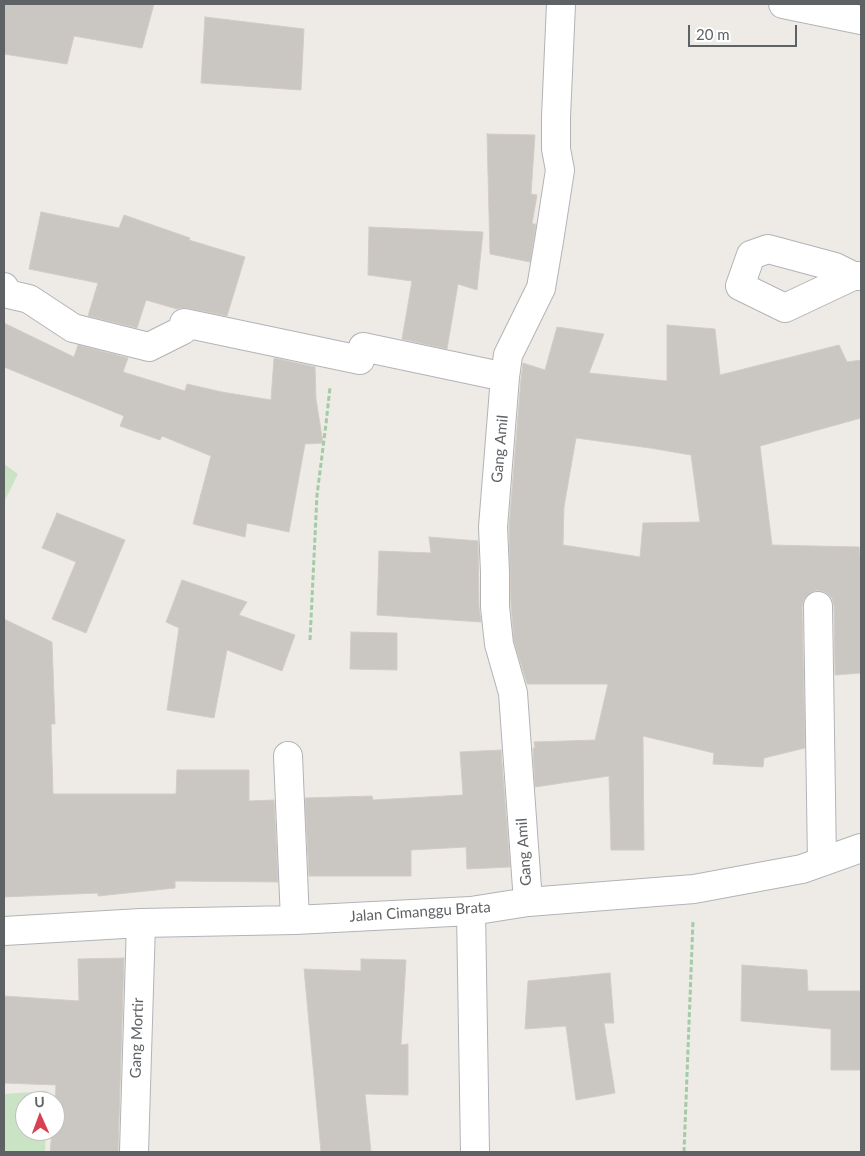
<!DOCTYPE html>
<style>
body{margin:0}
#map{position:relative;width:865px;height:1156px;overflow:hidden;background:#eeebe6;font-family:Lato,sans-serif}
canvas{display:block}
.frame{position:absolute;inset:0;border:5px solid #5e6265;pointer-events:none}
.north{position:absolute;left:15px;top:1091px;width:50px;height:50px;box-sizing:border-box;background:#fff;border:1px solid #bfc0c1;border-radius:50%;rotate:358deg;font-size:14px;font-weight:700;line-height:20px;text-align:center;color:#5e6265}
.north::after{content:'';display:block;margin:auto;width:18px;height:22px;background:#d94153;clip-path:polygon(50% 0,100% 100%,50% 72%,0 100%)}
.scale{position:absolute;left:688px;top:25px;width:109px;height:22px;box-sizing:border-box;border:2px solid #5e6265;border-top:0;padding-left:6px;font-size:15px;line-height:18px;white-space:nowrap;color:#5e6265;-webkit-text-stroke:4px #fff;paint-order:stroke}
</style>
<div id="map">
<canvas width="865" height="1156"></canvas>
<div class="frame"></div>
<div class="north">U</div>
<div class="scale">20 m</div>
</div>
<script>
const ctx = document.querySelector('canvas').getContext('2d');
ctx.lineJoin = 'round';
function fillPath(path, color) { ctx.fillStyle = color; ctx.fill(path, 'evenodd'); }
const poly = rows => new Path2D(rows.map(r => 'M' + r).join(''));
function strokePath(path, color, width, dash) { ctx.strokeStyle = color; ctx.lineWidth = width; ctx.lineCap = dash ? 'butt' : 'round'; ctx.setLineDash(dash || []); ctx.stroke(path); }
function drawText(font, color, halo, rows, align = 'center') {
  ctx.font = font + ' Lato,sans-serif'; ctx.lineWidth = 4; ctx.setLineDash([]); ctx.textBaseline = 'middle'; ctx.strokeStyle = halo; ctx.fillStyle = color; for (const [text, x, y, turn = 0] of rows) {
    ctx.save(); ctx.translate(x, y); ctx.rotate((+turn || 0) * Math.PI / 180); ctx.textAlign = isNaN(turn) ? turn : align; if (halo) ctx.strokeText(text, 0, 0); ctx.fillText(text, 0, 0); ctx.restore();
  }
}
fillPath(poly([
 [4,464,18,474,4,502],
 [47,1091,46,1101,25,1101,25,1131,46,1131,45,1152,4,1152,4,1094]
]), '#cbe3c5');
const building = poly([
 [4,4,154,4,142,48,74,36,67,64,4,54,4,4],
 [205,17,304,29,301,90,201,83,205,17],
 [487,134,535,135,531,194,537,195,532,224,536,224,530,262,490,254,487,134],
 [41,212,119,228,124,215,190,238,189,240,245,257,227,316,187,308,179,308,177,309,146,300,137,328,88,316,98,283,29,269,41,212],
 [369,227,483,232,477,290,458,284,447,349,402,339,412,281,368,275,369,227],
 [4,323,74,357,78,345,128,358,123,372,185,391,187,384,222,392,271,400,274,358,315,367,316,399,323,443,305,444,289,532,247,523,245,537,193,524,211,456,162,436,160,440,120,426,124,416,4,367,4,323],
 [667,325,715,329,720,375,839,345,847,362,861,360,861,418,760,446,772,545,859,547,861,564,861,673,835,675,834,606,832,598,825,592,817,590,810,593,804,599,802,606,805,748,764,758,763,767,713,764,714,753,643,736,644,850,611,850,609,776,535,787,533,748,535,748,534,742,595,740,608,684,527,684,514,641,511,606,509,527,521,379,523,363,545,370,557,327,604,334,589,373,667,381,667,325],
 [576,438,650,448,691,455,700,522,643,523,640,557,563,545,564,507,576,438],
 [57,513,125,540,86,633,52,619,76,562,42,548,57,513],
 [429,537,478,541,479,607,481,622,377,615,379,551,431,553,429,537],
 [182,580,247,602,239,615,295,635,282,671,227,650,214,718,167,710,179,628,166,622,182,580],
 [4,619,52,642,55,724,51,724,53,794,176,794,177,770,249,770,249,801,274,800,278,882,175,881,175,888,98,896,98,893,4,897,4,619],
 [351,632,397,633,397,670,350,669,351,632],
 [501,750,510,867,467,869,466,847,411,850,411,876,309,876,305,798,372,796,373,800,463,795,460,752,501,750],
 [124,958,118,1152,50,1152,52,1131,55,1131,55,1101,56,1085,4,1083,4,996,79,1001,78,959,124,958],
 [361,959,406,960,401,1045,408,1044,408,1095,365,1094,371,1152,321,1152,304,969,361,971,361,959],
 [742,965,807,970,808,991,861,991,861,1070,831,1070,831,1029,741,1021,742,965],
 [610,973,614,1023,604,1023,615,1093,576,1100,566,1026,525,1029,528,981,610,973]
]);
fillPath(building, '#cac6c2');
strokePath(building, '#d3ccc5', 1);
const minor = poly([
 [783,4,861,20],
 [853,276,785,308,740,286,751,255,768,249,835,267,853,276,861,276],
 [4,287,8,294,29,299,73,328,149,347,183,330,184,323,360,360,363,347,505,377],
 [818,606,822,862],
 [288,756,295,920],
 [528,902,513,693,499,644,495,607,495,572,493,527,505,377,508,355,541,288,549,241,560,170,556,149,556,117,561,4],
 [471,911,475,1152],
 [4,931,141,923,295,920,471,911,528,902,694,889,802,869,861,848],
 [134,1152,141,923]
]);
strokePath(minor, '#b1b4b7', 30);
strokePath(poly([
 [310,640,317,495,326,424,330,387],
 [684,1152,693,921]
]), '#a3cba6', 3, [5, 2.5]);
strokePath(minor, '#fff', 28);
drawText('15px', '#5e6265', '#fff', [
 ["Gang Amil",500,449,-85],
 ["Gang Amil",524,852,-94],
 ["Jalan Cimanggu Brata",420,912,-4],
 ["Gang Mortir",137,1038,-88]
]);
</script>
